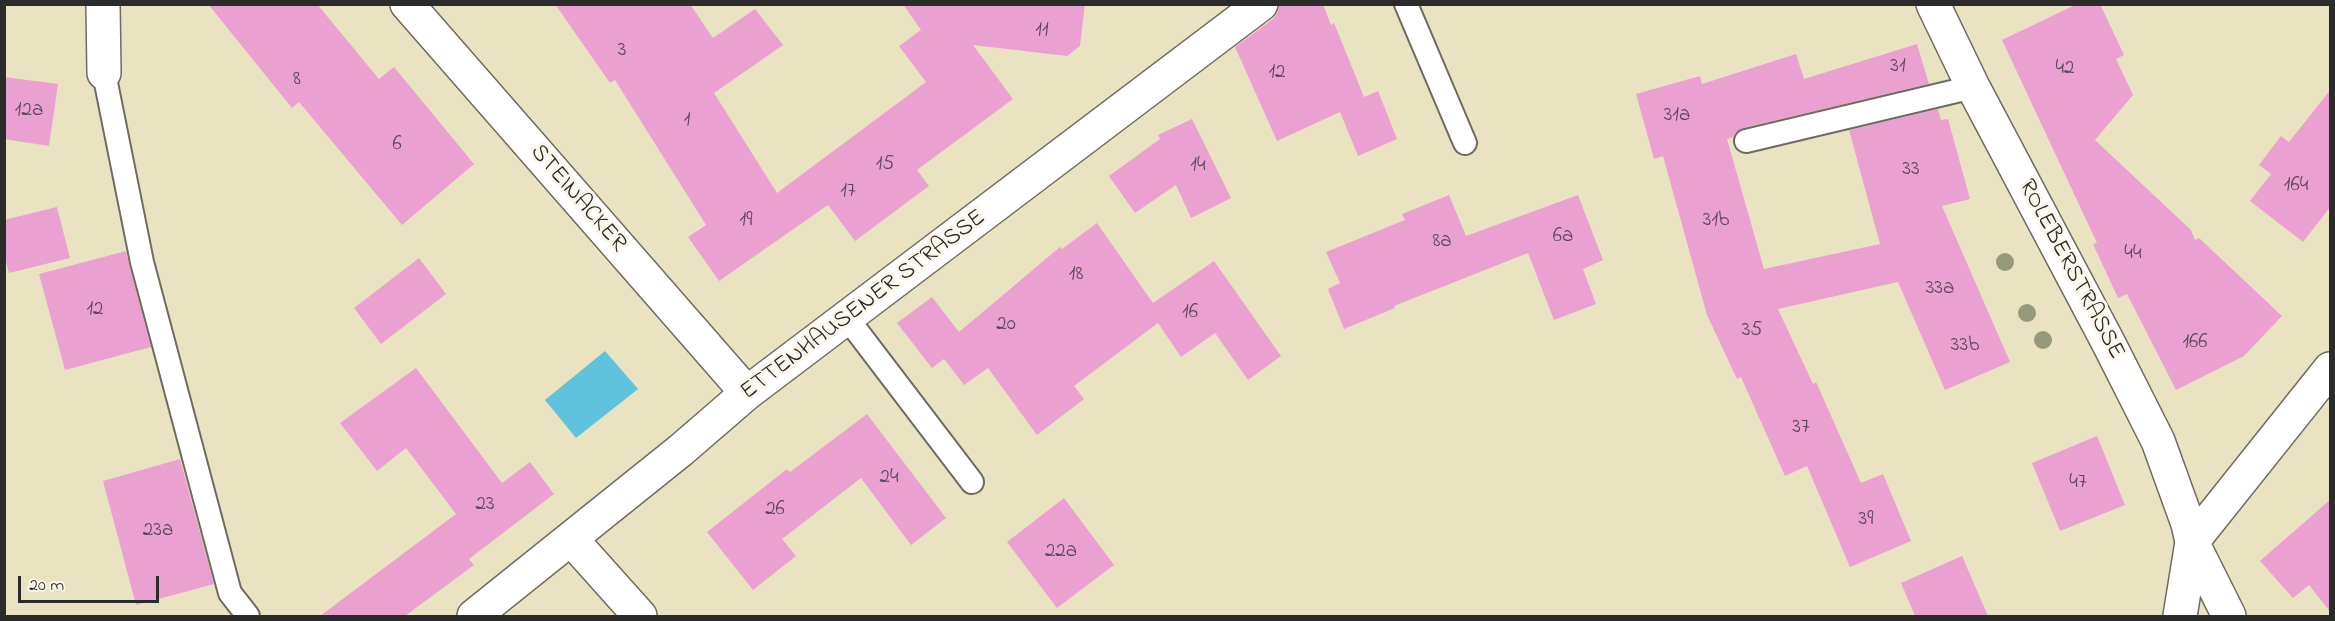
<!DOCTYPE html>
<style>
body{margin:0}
#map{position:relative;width:2335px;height:621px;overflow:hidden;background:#eae3c1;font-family:"Indie Flower",sans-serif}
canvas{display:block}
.frame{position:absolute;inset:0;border:6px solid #2b2b2b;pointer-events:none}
.scale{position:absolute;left:18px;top:576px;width:141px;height:27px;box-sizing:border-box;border:3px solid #2b2b2b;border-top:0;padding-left:8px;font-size:18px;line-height:21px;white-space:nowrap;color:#2b2b2b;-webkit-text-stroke:4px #fbf7ec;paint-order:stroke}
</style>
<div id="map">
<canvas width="2335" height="621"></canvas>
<div class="frame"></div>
<div class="scale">20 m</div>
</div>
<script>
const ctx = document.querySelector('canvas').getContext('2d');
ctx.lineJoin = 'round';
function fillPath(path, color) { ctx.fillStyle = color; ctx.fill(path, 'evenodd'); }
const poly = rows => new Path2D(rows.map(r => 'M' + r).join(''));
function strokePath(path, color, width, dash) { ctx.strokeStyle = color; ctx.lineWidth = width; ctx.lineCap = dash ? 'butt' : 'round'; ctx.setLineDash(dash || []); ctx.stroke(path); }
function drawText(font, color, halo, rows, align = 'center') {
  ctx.font = font + ' "Indie Flower",sans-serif'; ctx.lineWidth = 6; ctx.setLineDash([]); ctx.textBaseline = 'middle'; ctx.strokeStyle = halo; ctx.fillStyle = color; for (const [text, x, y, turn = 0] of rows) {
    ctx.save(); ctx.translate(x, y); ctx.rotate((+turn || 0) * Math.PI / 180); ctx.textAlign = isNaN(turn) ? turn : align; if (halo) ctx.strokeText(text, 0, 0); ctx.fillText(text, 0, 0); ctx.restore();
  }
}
fillPath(poly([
 [605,351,638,389,576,438,545,400]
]), '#5fc3dd');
fillPath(poly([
 [208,4,317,4,379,79,394,67,474,164,402,225,299,102,292,108],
 [555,4,690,4,713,38,755,9,783,45,714,93,777,193,926,82,899,46,921,30,903,4,1085,4,1080,46,1067,56,973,45,1013,99,917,170,929,186,855,241,828,205,719,281,688,237,706,225,615,80,610,83],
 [1279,4,1323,4,1331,25,1334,23,1364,97,1378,91,1397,139,1358,156,1340,112,1277,141,1235,47,1273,19,1278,12],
 [2077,4,2100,4,2124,55,2116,59,2133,95,2095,140,2191,230,2195,240,2199,238,2282,316,2244,356,2176,390,2127,294,2118,298,2093,244,2097,243,2002,40],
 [1917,44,1929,84,1743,128,1736,132,1733,137,1727,139,1764,269,1880,244,1849,130,1938,109,1941,120,1948,119,1970,199,1942,206,2010,362,1945,390,1898,282,1778,309,1813,384,1816,382,1861,483,1883,474,1911,541,1850,567,1807,466,1785,476,1741,377,1737,379,1707,315,1663,156,1654,159,1636,94,1700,76,1702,84,1796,54,1804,79],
 [4,77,58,84,49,146,4,139],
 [2331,89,2331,206,2303,242,2250,201,2271,174,2259,165,2281,136,2289,142],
 [1192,119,1231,198,1191,218,1176,185,1135,213,1109,176,1160,139,1158,135],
 [1449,195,1466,236,1578,195,1603,260,1583,269,1596,304,1554,320,1528,253,1394,306,1395,308,1344,329,1328,289,1340,283,1326,252,1405,220,1402,214],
 [57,207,70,258,9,273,4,254,4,220],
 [1097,223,1153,303,1214,261,1281,356,1248,380,1215,333,1181,357,1158,323,1074,386,1084,399,1037,435,988,368,964,385,944,359,932,368,897,323,932,297,959,332,1060,247,1062,249],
 [126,251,151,347,65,370,39,274],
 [419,258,446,294,381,344,354,308],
 [416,368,502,483,530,462,554,494,469,559,474,565,405,616,320,616,456,514,406,448,377,471,340,423],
 [867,414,946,518,911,545,861,478,782,539,796,556,753,590,707,532,787,469,790,472],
 [2097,436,2125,505,2060,531,2032,463],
 [180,459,214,584,136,605,103,481],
 [1064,498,1114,565,1057,608,1007,542],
 [2331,499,2331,613,2309,585,2293,598,2260,561],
 [1962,556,1988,616,1915,616,1901,583]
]), '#eaa1d2');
const lane = poly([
 [1406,4,1465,143],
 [104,73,142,262,230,593,248,616],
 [1746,141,1973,87],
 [847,318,972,482]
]);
const street = poly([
 [103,4,104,73],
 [407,4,747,393],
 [571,539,640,616],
 [474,616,681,450,747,393,1261,4],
 [2229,616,2192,542,2330,369]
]);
const secondary = poly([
 [1933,4,1973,87,2109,344,2158,441,2188,524,2192,542,2180,616]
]);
strokePath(lane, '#6e6b60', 26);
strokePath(street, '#6e6b60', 36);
strokePath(secondary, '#6e6b60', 36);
strokePath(lane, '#fff', 22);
strokePath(street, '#fff', 33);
strokePath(secondary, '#fff', 33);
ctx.fillStyle = '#96997c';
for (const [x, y] of [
 [2005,262],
 [2027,313],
 [2043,340]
]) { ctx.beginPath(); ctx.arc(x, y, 9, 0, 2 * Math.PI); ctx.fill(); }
drawText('21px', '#5b4855', null, [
 ["11",1042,32],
 ["3",622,52],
 ["31",1898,68],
 ["42",2065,70],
 ["12",1277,74],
 ["8",297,81],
 ["12a",29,112],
 ["31a",1677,117],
 ["1",687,122],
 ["6",397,146],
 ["15",885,166],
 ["14",1198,167],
 ["33",1911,171],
 ["164",2296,187],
 ["17",848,193],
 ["19",746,222],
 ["31b",1716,222],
 ["6a",1563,238],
 ["8a",1442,243],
 ["44",2133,255],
 ["18",1076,276],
 ["33a",1940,290],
 ["12",95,311],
 ["16",1190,314],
 ["20",1006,326],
 ["35",1752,332],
 ["166",2195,344],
 ["33b",1965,347],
 ["37",1801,429],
 ["24",889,479],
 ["47",2078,484],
 ["23",485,506],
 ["26",775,511],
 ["39",1866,521],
 ["23a",158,532],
 ["22a",1061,553]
]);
drawText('24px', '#2b2b2b', '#fbf7ec', [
 ["STEINACKER",577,199,49],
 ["ROLEBERSTRASSE",2070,270,62],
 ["ETTENHAUSENER STRASSE",864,306,-37]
]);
</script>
